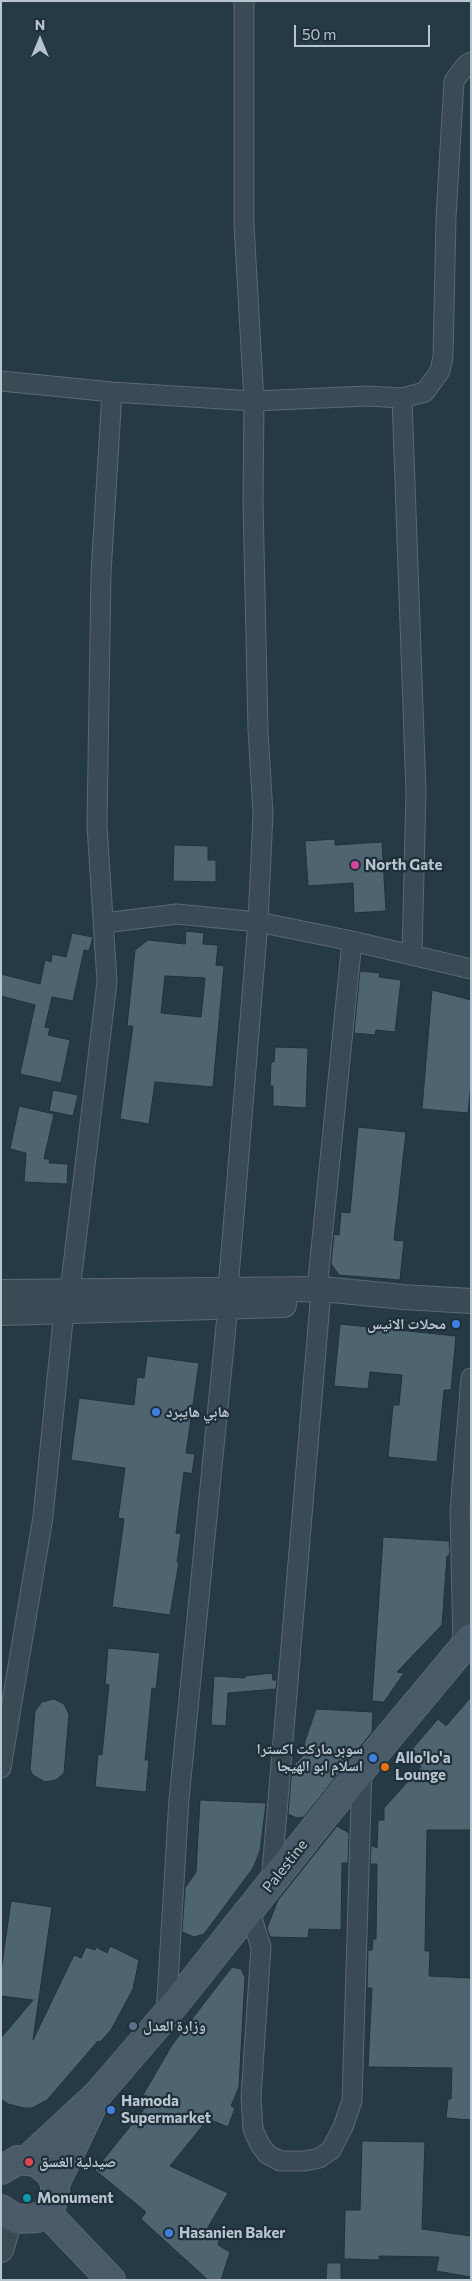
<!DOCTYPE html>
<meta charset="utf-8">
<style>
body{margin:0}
#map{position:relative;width:472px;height:2281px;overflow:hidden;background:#263a46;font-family:Commissioner,sans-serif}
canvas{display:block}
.frame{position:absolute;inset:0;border:2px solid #b9c5ce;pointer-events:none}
.north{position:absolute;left:15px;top:15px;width:50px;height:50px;-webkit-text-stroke:4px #1f303a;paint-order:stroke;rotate:0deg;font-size:14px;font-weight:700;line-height:20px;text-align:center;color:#b9c5ce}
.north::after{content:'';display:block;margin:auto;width:18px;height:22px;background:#b9c5ce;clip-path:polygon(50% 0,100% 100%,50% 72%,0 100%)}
.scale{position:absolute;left:294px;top:25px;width:136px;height:22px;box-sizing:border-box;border:2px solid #b9c5ce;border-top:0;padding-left:6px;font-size:15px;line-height:18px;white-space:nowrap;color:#b9c5ce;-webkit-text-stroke:4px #1f303a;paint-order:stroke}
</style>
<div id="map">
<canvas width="472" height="2281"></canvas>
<div class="frame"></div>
<div class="north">N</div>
<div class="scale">50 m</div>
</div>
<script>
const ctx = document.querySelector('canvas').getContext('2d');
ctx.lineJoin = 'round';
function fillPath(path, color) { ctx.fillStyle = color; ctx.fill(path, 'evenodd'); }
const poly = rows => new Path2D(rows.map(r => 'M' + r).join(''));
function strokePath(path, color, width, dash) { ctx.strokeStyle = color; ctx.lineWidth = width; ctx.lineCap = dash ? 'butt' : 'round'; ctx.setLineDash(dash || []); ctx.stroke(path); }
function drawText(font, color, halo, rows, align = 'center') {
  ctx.font = font + ' Commissioner,"Noto Naskh Arabic",sans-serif'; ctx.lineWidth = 4.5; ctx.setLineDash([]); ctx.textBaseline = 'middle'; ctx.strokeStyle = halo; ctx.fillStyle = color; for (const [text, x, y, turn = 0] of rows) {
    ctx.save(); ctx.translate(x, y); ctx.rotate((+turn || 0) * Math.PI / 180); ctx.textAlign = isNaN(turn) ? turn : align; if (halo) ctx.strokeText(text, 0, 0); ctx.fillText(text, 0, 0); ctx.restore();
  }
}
const building = poly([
 [335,839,335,845,382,842,386,911,354,913,353,883,308,886,305,841,335,839],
 [174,845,208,846,208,860,216,860,216,882,173,881,174,845],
 [186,931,204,933,203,944,218,945,216,965,224,966,213,1087,155,1082,149,1124,120,1119,133,1026,127,1026,135,950,148,940,185,944,186,931],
 [165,976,205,978,201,1017,161,1013,165,976],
 [72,933,93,937,89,951,84,950,73,1001,52,997,45,1027,50,1028,48,1035,70,1040,61,1083,20,1074,35,1005,1,996,1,974,40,984,45,960,51,962,52,954,66,957,72,933],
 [360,971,380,973,379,977,401,980,395,1032,376,1030,375,1035,354,1033,360,971],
 [432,990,471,1000,471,1083,468,1113,422,1109,432,990],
 [275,1047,308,1048,306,1108,273,1106,273,1086,270,1086,271,1062,274,1062,275,1047],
 [53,1090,78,1095,73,1116,49,1111,53,1090],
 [19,1106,54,1114,44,1159,50,1159,49,1163,68,1164,67,1184,24,1182,26,1153,10,1149,19,1106],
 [358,1127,406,1132,394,1240,404,1241,400,1280,339,1275,331,1264,334,1234,339,1235,341,1212,350,1213,358,1127],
 [340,1324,456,1336,451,1390,444,1390,437,1462,388,1457,393,1405,399,1405,402,1375,370,1372,368,1389,334,1386,340,1324],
 [147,1356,199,1363,186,1453,195,1454,192,1474,184,1472,176,1533,181,1534,177,1562,179,1562,170,1615,112,1607,124,1519,118,1518,125,1468,71,1460,79,1398,134,1405,137,1377,144,1378,147,1356],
 [383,1537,449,1541,450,1551,449,1556,447,1556,442,1625,397,1672,404,1673,384,1702,372,1701,383,1537],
 [108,1648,160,1653,156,1689,152,1688,145,1760,149,1760,146,1792,95,1787,98,1754,102,1755,109,1685,105,1684,108,1648],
 [272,1673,273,1680,277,1680,276,1689,228,1693,226,1726,211,1725,214,1676,245,1678,245,1676,272,1673],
 [471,1697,471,1830,427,1830,425,1951,430,1951,429,1976,471,1978,471,2120,446,2118,448,2099,451,2099,452,2068,368,2067,372,1988,367,1988,368,1950,372,1950,373,1939,376,1939,377,1864,370,1864,371,1845,377,1848,378,1820,384,1820,384,1808,421,1767,407,1755,438,1719,446,1726,471,1697],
 [54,1699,64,1704,69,1714,64,1773,56,1780,45,1782,33,1775,30,1770,35,1711,42,1702,54,1699],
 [316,1709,373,1712,372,1732,304,1817,297,1818,288,1814,292,1767,302,1757,305,1741,316,1709],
 [200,1800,266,1803,260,1851,253,1868,204,1934,194,1937,182,1932,185,1888,196,1872,200,1800],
 [337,1826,349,1833,348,1863,342,1863,341,1930,309,1929,308,1938,270,1937,267,1928,278,1900,337,1826],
 [11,1901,52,1907,33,2040,74,1955,81,1958,86,1947,95,1950,96,1947,107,1953,110,1946,139,1960,133,1989,111,2030,100,2042,98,2041,47,2100,32,2108,24,2108,8,2104,1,2099,1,2038,33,2000,1,1996,1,1971,11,1901],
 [232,1967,241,1969,245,1977,239,2087,231,2106,235,2108,228,2127,208,2119,170,2166,228,2193,207,2229,220,2236,218,2245,230,2252,221,2280,208,2280,141,2219,146,2212,95,2170,153,2098,143,2095,172,2045,232,1967],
 [362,2141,425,2142,422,2229,471,2236,471,2277,436,2271,439,2257,379,2256,379,2260,344,2259,345,2210,360,2210,362,2141],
 [327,2263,341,2263,341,2280,326,2280,327,2263]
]);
fillPath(building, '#4f6471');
strokePath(building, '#21323c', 1);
const minor = poly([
 [1,381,112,392,254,401,367,396,402,398,425,392,440,371,443,357,446,217,454,81,466,65,471,62],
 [402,398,416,792,412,954],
 [104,923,177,914,258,922,352,941,471,969],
 [317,1289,352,941],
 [463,1646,460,1510,471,1378],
 [1,1768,43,1517,64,1310,70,1291,107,982,97,825,101,573,112,392],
 [271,1883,320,1303],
 [250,1912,261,1947,251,2097,253,2129,259,2143,267,2154,280,2161,305,2161,319,2158,331,2150,343,2127,352,2101,362,1769],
 [166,2015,179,1799,228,1306,228,1289,258,922,263,814,258,730,253,501,254,401,244,225,244,1]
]);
const tertiary = poly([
 [1,1292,322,1289,403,1297,471,1301],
 [1,1313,284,1305],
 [1,2250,11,2217]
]);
const secondary = poly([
 [28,2159,98,2094,166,2015,362,1769,471,1638],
 [1,2170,18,2160,37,2162,51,2174,55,2184,55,2194,52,2204,46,2212,37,2218,16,2219,1,2209],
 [55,2184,91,2109],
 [46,2212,111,2280]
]);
strokePath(minor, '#5a6872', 21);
strokePath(tertiary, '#5a6872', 26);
strokePath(secondary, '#5a6872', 30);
strokePath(minor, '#3b4b55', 19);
strokePath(tertiary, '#3b4b55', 24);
strokePath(secondary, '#495b68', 28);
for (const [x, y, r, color] of [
 [355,865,5,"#d1479c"],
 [456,1324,5,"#3f7fe0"],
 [156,1412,5,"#3f7fe0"],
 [373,1758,5,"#3f7fe0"],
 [385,1767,5,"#e8710a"],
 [133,2026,5,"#5c6f8a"],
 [111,2110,5,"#3f7fe0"],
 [29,2162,5,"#e0444e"],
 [27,2198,5,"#0f9aa8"],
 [169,2233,5,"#3f7fe0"]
]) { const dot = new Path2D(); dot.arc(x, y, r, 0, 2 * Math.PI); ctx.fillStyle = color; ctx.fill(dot); strokePath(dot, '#1f303a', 2); }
drawText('bold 15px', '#b9c5ce', '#1f303a', [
 ["North Gate",365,865],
 ["محلات الانيس",446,1324,"right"],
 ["هابي هايبرد",166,1412],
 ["سوبر ماركت اكسترا",363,1749,"right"],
 ["اسلام ابو الهيجا",363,1766,"right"],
 ["Allo'lo'a",395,1758],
 ["Lounge",395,1775],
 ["وزارة العدل",143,2026],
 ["Hamoda",121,2101],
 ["Supermarket",121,2118],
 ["صيدلية الغسق",39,2162],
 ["Monument",37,2198],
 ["Hasanien Baker",179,2233]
], 'left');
drawText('15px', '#b9c5ce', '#1f303a', [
 ["Palestine",285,1866,-52]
]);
</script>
